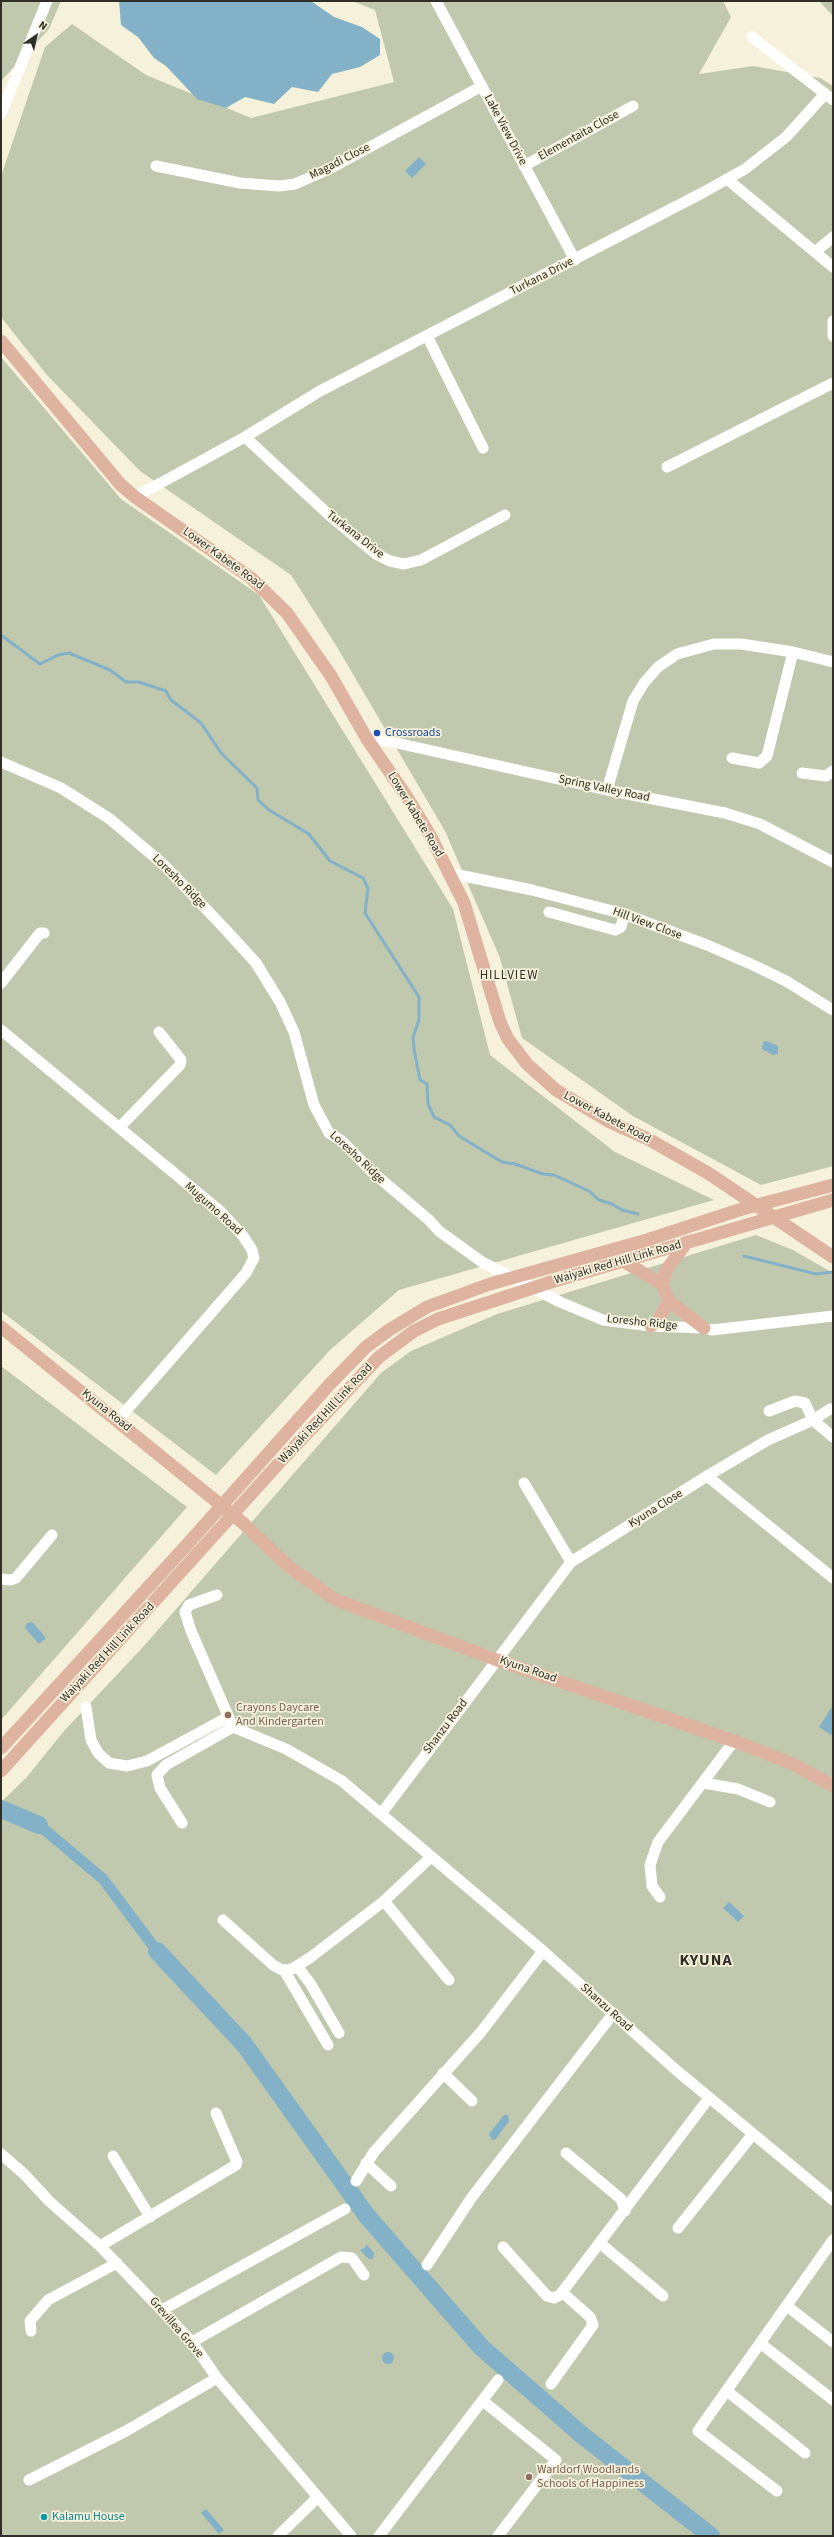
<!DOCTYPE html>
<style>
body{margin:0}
#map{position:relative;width:834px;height:2537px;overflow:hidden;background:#f6f1da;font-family:"Source Sans 3",sans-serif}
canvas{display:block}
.frame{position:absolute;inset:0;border:2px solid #302e26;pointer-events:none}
.north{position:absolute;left:16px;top:16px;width:40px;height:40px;-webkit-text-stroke:3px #f6f1da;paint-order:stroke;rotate:34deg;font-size:11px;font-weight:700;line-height:16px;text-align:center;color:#302e26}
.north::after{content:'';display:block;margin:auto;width:14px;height:18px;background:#302e26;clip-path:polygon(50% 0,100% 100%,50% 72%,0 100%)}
</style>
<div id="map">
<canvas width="834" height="2537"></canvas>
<div class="frame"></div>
<div class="north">N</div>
</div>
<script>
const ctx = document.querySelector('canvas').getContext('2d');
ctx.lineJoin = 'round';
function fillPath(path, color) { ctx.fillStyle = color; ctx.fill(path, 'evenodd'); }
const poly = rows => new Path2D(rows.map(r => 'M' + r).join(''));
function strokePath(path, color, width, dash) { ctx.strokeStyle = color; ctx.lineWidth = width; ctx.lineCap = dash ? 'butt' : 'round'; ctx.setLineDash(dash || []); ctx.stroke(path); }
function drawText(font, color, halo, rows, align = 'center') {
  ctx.font = font + ' "Source Sans 3",sans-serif'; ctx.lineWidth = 3.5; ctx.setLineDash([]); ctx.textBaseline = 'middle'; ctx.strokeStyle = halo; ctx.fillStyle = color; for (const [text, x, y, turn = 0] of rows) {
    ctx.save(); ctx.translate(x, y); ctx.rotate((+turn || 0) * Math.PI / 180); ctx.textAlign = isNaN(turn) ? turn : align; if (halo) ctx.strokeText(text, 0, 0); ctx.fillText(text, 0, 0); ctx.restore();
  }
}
fillPath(poly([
 [1,1,61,1,49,29,1,81],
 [352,1,723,1,731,17,699,74,753,66,820,78,833,86,833,1166,761,1185,633,1116,522,1038,500,958,445,831,337,647,291,575,140,471,47,375,1,317,1,176,45,47,72,24,146,75,251,118,394,82,375,10],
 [819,1,833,1,833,16],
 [1,357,121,499,259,595,453,909,490,1055,615,1152,714,1200,399,1290,330,1350,216,1475,1,1311],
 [756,1235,793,1250,833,1273,833,2536,1,2536,1,1802,26,1778,64,1731,144,1646,381,1373,411,1351,497,1314],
 [1,1366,187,1507,1,1720]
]), '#c0c9ae');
fillPath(poly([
 [119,1,311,1,334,17,362,27,380,39,380,55,360,67,332,74,318,92,292,87,274,104,245,97,226,108,197,99,166,66,154,58,138,37,121,25],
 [419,157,426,164,412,178,405,171],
 [767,1041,778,1046,778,1054,773,1055,762,1049,763,1042],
 [32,1622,46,1638,39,1644,25,1628,27,1623],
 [833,1705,833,1732,831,1735,819,1727],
 [729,1902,744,1916,738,1922,723,1908],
 [504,2115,508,2115,509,2121,496,2139,492,2140,489,2134],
 [366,2244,374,2253,373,2259,369,2259,360,2250,365,2248],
 '382 2358a6 6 0 1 1 12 0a6 6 0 1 1-12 0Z',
 [206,2509,224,2530,219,2534,201,2513]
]), '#83b1c8');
strokePath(poly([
 [1,635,40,664,58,655,69,653,110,670,126,682,139,682,166,691,171,700,201,723,221,753,257,788,258,800,269,810,309,834,330,861,363,878,368,888,365,913,419,997,419,1020,413,1037,414,1049,420,1080,427,1084,428,1104,434,1117,450,1125,459,1136,502,1162,515,1164,543,1174,554,1175,589,1191,599,1200,612,1204,622,1210,638,1214],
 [744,1256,816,1274,833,1272]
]), '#83b1c8', 3);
strokePath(poly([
 [39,1825,103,1879,157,1951]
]), '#83b1c8', 11);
strokePath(poly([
 [1,1809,39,1825],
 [157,1951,244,2044,367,2216,481,2347,582,2435,711,2536]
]), '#83b1c8', 18);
strokePath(poly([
 [436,1,575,260],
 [752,37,833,100],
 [1,114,47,1],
 [156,166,240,183,279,186,295,184,333,167,482,86],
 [524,166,633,106],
 [727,179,833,267],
 [815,252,833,237],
 [833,321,833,336],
 [427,336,483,448],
 [245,437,328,514,376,554,390,561,404,564,421,560,505,515],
 [667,467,833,383],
 [135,497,245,437,320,391,704,192,745,169,786,137,824,95],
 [367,739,388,741,607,790,725,813,760,824,833,862],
 [732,758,759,763,767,756,793,652],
 [1,762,61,788,110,819,164,865,226,930,256,963,280,1002,294,1032,314,1105,329,1133,342,1141,371,1171,428,1219,439,1231,482,1262,560,1302,603,1320,651,1326,704,1328,712,1330,833,1316],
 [802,773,826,776,833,771],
 [607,790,633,701,644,683,658,667,677,654,714,644,741,644,793,652,833,662],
 [449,873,532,890,624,914,707,945,753,965,786,981,833,1010],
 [549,912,615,930,621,927,624,914],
 [1,983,40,933,44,933],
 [1,1030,220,1211,243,1236,252,1250,254,1258,246,1273,118,1420],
 [119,1128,180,1065,181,1060,159,1032],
 [769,1411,795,1401,805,1403,813,1420,833,1437],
 [707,1476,768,1440,813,1420,830,1409],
 [524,1483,571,1562],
 [1,1579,11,1580,16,1578,52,1535],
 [217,1595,189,1605,185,1612,191,1631,233,1727,286,1749,342,1781,543,1951,676,2070,833,2200],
 [86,1707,91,1740,98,1753,109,1763,127,1766,147,1761,228,1717],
 [704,1783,738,1789,770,1802],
 [381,1814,571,1562,707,1476,833,1578],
 [182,1823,160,1788,157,1775,166,1765,233,1727],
 [660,1897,652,1886,650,1865,658,1842,734,1741],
 [384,1901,449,1980],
 [223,1920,273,1965,282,1970,292,1969,311,1957,384,1901,431,1857],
 [297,1966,310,1983,339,2033],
 [284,1970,328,2045],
 [443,2073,472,2101],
 [566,2153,621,2199,625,2211],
 [1,2154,24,2174,49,2201,100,2246,192,2342,217,2378,351,2536],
 [113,2156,150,2217],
 [366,2163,391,2186],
 [356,2181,374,2152,481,2032,543,1951],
 [678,2228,753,2134],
 [601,2244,663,2296],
 [100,2246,236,2165,237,2162,216,2113],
 [503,2247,547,2296,554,2298,560,2295,709,2098],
 [427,2265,472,2197,612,2015],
 [787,2306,833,2342],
 [162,2310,345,2209],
 [31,2331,30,2321,48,2300,117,2263],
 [192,2342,341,2257,352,2258,364,2275],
 [760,2343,833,2400],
 [551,2384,593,2325,590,2317,562,2292],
 [727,2391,805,2453],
 [483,2401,556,2460,498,2536],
 [29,2480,126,2431,217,2378],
 [777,2491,698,2431,833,2240],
 [278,2536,318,2497],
 [379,2536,498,2380]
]), '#fff', 11);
strokePath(poly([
 [1,341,120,484,135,497,251,578,287,613,331,676,367,739,409,800,431,837,464,903,500,1022,508,1039,527,1064,556,1090,608,1121,648,1139,708,1173,833,1257],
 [623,1261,662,1284,669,1301,704,1328],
 [662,1284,667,1269,687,1242],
 [651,1326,658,1321,669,1301],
 [1,1327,243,1523,288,1566,334,1599,497,1660,737,1742,793,1764,833,1786],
 [1,1748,185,1547,329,1385,366,1347,389,1330,427,1307,490,1284,647,1240,742,1209,833,1185],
 [1,1771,280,1462,379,1357,414,1331,438,1319,551,1282,833,1200]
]), '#deb39f', 13);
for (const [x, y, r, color] of [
 [377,733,4,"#1a4fb4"],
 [228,1715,4,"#8d6e63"],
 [529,2477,4,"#8d6e63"],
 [44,2517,4,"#0f9aa8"]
]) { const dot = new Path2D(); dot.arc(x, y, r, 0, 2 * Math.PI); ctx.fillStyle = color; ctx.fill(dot); strokePath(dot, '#f6f1da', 1.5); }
drawText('12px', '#302e26', '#f6f1da', [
 ["Lake View Drive",505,130,62],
 ["Elementaita Close",579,136,-29],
 ["Magadi Close",340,162,-27],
 ["Turkana Drive",542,277,-27],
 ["Turkana Drive",355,535,38],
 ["Lower Kabete Road",223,559,36],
 ["Spring Valley Road",604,789,12],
 ["Lower Kabete Road",415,815,59],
 ["Loresho Ridge",179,882,45],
 ["Hill View Close",647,924,20],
 ["Lower Kabete Road",607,1118,28],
 ["Loresho Ridge",357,1158,43],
 ["Mugumo Road",213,1209,42],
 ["Waiyaki Red Hill Link Road",618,1263,-16],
 ["Loresho Ridge",642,1323,6],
 ["Kyuna Road",106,1411,39],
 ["Waiyaki Red Hill Link Road",326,1414,-47],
 ["Kyuna Close",656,1509,-32],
 ["Waiyaki Red Hill Link Road",108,1653,-47],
 ["Kyuna Road",528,1670,19],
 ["Shanzu Road",446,1727,-53],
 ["Shanzu Road",606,2008,42],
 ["Grevillea Grove",176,2328,49]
]);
drawText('12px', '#164399', '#f6f1da', [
 ["Crossroads",385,733]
], 'left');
drawText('12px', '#785e54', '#f6f1da', [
 ["Crayons Daycare",236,1708],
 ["And Kindergarten",236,1722],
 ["Warldorf Woodlands",537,2470],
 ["Schools of Happiness",537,2484]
], 'left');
drawText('12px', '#0d838f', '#f6f1da', [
 ["Kalamu House",52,2517]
], 'left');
ctx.letterSpacing = '1px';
drawText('13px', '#302e26', '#f6f1da', [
 ["HILLVIEW",509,976]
]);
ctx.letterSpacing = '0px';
ctx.letterSpacing = '1px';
drawText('bold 16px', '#302e26', '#f6f1da', [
 ["KYUNA",706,1961]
]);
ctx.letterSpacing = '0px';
</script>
